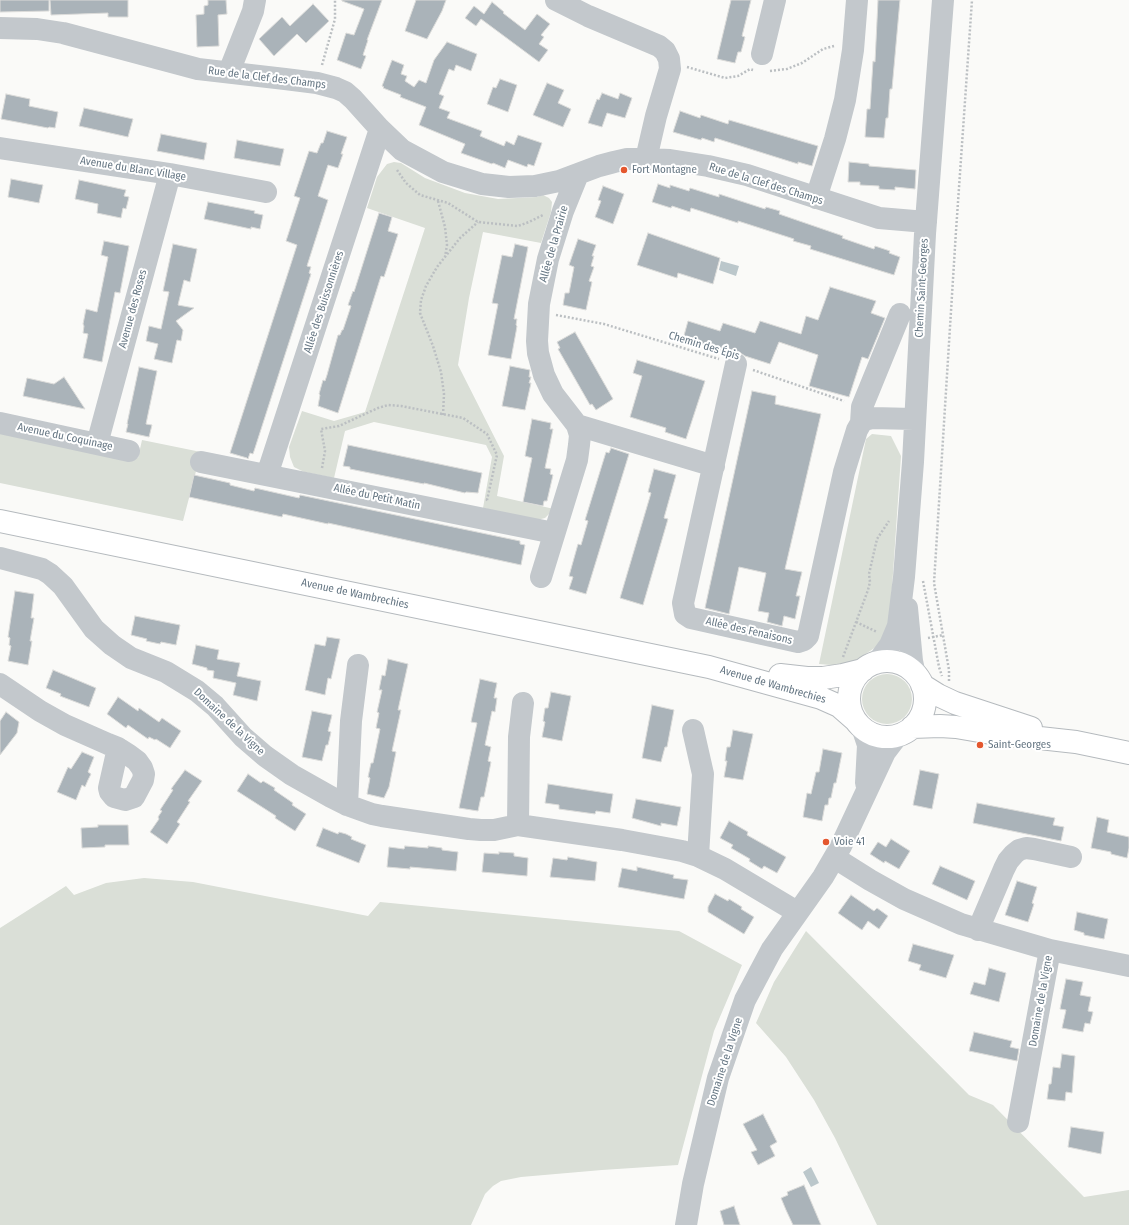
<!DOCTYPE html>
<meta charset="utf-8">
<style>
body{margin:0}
canvas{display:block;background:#fafaf8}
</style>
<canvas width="1129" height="1225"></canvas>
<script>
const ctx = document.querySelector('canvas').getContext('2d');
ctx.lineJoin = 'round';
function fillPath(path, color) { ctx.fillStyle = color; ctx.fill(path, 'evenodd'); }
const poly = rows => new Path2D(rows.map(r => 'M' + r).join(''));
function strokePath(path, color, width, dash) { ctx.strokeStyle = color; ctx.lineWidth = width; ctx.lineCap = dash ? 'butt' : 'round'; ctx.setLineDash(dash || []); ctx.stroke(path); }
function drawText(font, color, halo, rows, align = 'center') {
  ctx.font = font + ' "Fira Sans Condensed",sans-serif'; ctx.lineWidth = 4; ctx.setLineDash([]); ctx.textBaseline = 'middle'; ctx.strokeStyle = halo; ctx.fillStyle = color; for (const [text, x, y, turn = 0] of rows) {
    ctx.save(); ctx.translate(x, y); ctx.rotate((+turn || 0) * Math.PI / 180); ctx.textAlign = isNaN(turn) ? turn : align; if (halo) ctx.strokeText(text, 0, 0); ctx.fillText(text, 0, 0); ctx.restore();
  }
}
fillPath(poly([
 [394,162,401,163,425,178,465,193,498,199,537,197,543,195,549,198,552,202,551,212,541,243,483,232,469,298,458,365,504,456,497,496,554,509,545,518,537,520,483,508,492,457,486,445,374,422,345,431,334,478,304,472,294,467,290,457,289,447,302,411,334,421,365,412,425,228,367,208,377,177,387,164],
 [0,429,138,458,142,440,201,452,183,521,0,483],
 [872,434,891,436,901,456,890,617,882,643,849,665,831,665,819,664,866,439],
 '862 699a25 25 0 1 1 50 0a25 25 0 1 1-50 0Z',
 [144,878,193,882,368,916,380,902,679,931,742,965,714,1031,678,1165,602,1170,521,1177,501,1181,493,1186,485,1194,471,1225,0,1225,0,928,66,886,74,895,106,883],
 [806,931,969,1095,993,1105,1084,1197,1129,1190,1129,1225,877,1225,835,1138,814,1100,786,1057,756,1023,774,982]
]), '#dadfd7');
fillPath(poly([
 [721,261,739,266,736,276,719,270],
 [811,1167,819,1183,811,1187,803,1172]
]), '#bbc7cb');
const building = poly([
 [0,0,49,0,49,11,0,12,0,0],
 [50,0,128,0,128,17,108,17,108,13,51,15,50,0],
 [208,0,226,0,227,14,218,15,219,46,197,47,196,15,204,14,204,6,208,5,208,0],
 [342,0,382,0,367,40,368,40,363,55,366,56,361,69,337,60,346,33,354,35,364,9,342,1,342,0],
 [416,0,446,0,442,11,427,39,405,31,416,0],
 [731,0,751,0,742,36,745,37,741,52,738,52,735,63,717,59,731,0],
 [878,0,900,0,892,89,890,89,888,118,886,118,884,138,865,137,867,109,870,109,873,61,875,62,878,0],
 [492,2,504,12,503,13,525,30,537,14,550,24,541,35,544,37,539,44,548,50,539,62,481,19,476,26,465,18,474,6,484,14,492,2],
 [313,4,329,21,306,43,297,34,274,56,259,39,282,17,290,26,313,4],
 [447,42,477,54,471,71,456,65,454,71,449,69,439,94,444,96,439,108,450,112,447,118,482,131,480,136,504,146,506,141,514,145,518,135,542,143,534,166,528,164,527,167,508,160,505,168,493,163,492,164,461,153,465,144,419,125,426,107,400,97,401,95,383,88,384,87,382,86,392,60,404,65,401,74,407,76,405,81,414,87,419,80,426,83,434,60,447,42],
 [500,79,517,85,508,112,487,104,493,87,496,88,500,79],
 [547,83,564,90,558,103,571,109,563,127,533,115,547,83],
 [602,93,618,99,620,93,632,98,625,118,607,113,602,127,588,123,597,99,599,100,602,93],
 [6,94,30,99,29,106,58,112,55,128,49,127,48,128,1,119,6,94],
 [84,108,133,119,128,137,79,126,84,108],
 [680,111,700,118,701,115,728,124,729,120,818,146,812,166,798,162,798,164,715,138,714,142,702,138,701,140,673,132,680,111],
 [327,131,347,137,341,154,343,154,338,168,328,165,318,196,328,200,307,266,311,267,309,273,311,274,255,448,253,454,250,453,248,459,247,458,230,453,297,245,286,241,300,198,294,196,309,151,317,153,321,143,323,143,327,131],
 [161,134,207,143,204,160,157,151,161,134],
 [237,140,284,149,280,166,234,158,237,140],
 [849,162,869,164,869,166,916,170,915,189,895,187,895,190,879,189,879,186,860,185,860,182,848,182,849,162],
 [11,179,43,185,39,203,8,197,11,179],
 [79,180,126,190,124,196,129,197,126,209,123,208,121,218,97,213,98,204,75,199,79,180],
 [658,184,670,188,670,185,689,191,690,188,719,197,719,194,765,209,766,207,780,211,779,214,843,236,842,238,874,249,875,246,890,251,889,253,900,257,894,275,810,249,811,246,793,241,794,239,738,221,738,223,691,208,690,212,672,206,671,208,652,202,658,184],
 [603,186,624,194,613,224,595,217,601,201,598,200,603,186],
 [208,202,255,211,254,213,263,215,260,229,251,227,251,229,204,219,208,202],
 [379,213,392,217,388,231,398,234,384,277,381,276,338,413,318,406,320,395,319,394,323,380,325,381,327,375,338,335,340,335,342,330,343,330,351,306,348,305,353,291,354,292,379,213],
 [648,233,720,258,713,284,678,273,677,278,637,265,648,233],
 [578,239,596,245,592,256,594,256,591,266,594,267,589,281,592,282,586,310,563,305,565,293,569,293,574,267,569,265,578,239],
 [104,241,129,246,120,293,115,292,102,362,83,358,88,334,83,333,84,326,83,324,86,309,97,312,108,257,101,255,104,241],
 [173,244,197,249,190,282,184,280,178,305,194,308,176,321,183,330,181,341,177,340,172,363,154,359,158,344,146,341,149,326,161,329,169,292,163,291,173,244],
 [515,244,528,247,514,319,517,319,516,325,517,326,516,332,511,359,488,355,498,304,492,303,502,255,512,257,515,244],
 [830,287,876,301,871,313,885,318,868,359,862,357,849,397,809,386,818,355,779,342,770,364,745,356,739,352,731,353,683,339,688,321,720,331,723,323,755,333,760,321,801,334,806,316,818,320,830,287],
 [575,332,613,399,596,410,592,404,590,405,558,349,560,348,557,342,575,332],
 [637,360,705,381,686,439,665,432,666,428,630,417,642,376,633,373,637,360],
 [510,366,530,370,529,377,531,377,529,383,531,383,525,410,502,406,510,366],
 [139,367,157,371,146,424,152,425,149,437,126,432,128,424,127,424,139,367],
 [64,377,85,409,23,396,27,378,54,384,64,377],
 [752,391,776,396,775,404,821,414,785,569,802,572,796,596,800,596,795,619,784,616,782,626,767,622,769,613,758,611,766,573,739,567,729,614,705,608,752,391],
 [532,419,551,423,550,429,553,429,545,468,551,469,550,474,553,475,547,501,544,501,543,506,523,502,532,458,525,456,532,419],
 [348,445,482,473,478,493,466,492,465,493,424,483,424,484,350,469,350,467,343,466,348,445],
 [611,448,629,454,586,594,569,589,573,577,569,576,578,544,581,545,588,521,585,520,606,452,609,453,611,448],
 [654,469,676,475,664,518,668,519,643,605,620,598,651,493,648,492,654,469],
 [194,475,230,483,230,485,254,491,255,488,299,498,300,495,520,541,520,544,525,545,521,565,328,523,328,524,283,514,282,517,189,497,194,475],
 [15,591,34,594,31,618,34,618,30,641,32,641,28,665,8,661,11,646,9,645,10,638,8,637,15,591],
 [135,616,180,625,176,645,161,642,160,644,146,641,147,639,131,635,135,616],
 [327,637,340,639,331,679,328,678,325,695,305,690,315,644,325,646,327,637],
 [196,645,219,650,217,659,240,663,237,676,261,681,257,701,233,695,236,683,213,678,214,671,207,670,207,668,192,664,196,645],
 [388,659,408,664,398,710,401,710,392,751,396,752,389,787,384,798,367,794,370,778,368,777,371,763,373,763,380,729,376,728,379,713,377,712,382,690,379,690,382,675,385,676,388,659],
 [53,670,96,688,89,707,60,696,61,694,46,688,53,670],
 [480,679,497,683,494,698,497,698,495,712,492,711,485,745,491,747,488,761,491,762,484,797,481,797,478,811,459,808,477,723,471,722,480,679],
 [551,692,571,696,562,741,542,737,545,722,543,721,545,708,548,708,551,692],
 [118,697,138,711,139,708,159,722,162,718,181,731,170,748,156,739,155,740,149,737,148,739,128,725,126,728,107,714,118,697],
 [652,705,674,710,667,747,665,747,661,762,642,758,652,705],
 [312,711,332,715,328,731,331,732,328,745,326,745,322,761,302,757,312,711],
 [6,712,19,722,17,733,0,755,0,721,6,712],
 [733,730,753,734,743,780,724,777,727,761,725,761,726,753,727,747,730,747,733,730],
 [823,749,842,753,836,783,834,783,831,798,829,798,828,805,825,805,822,821,803,817,807,793,811,794,816,772,819,772,823,749],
 [82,752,94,757,88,772,91,774,88,780,85,787,82,785,76,800,57,792,68,767,71,769,82,752],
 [185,770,202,781,188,801,190,802,177,822,180,824,167,844,150,832,159,819,158,817,162,811,160,810,173,790,171,789,185,770],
 [920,770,939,774,932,809,913,805,920,770],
 [248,774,261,783,263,781,275,788,274,790,293,803,292,805,306,814,295,831,275,818,276,816,237,791,248,774],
 [548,784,613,794,610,813,596,811,595,814,566,810,559,809,559,805,545,803,548,784],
 [636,799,681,807,677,826,661,823,661,826,632,818,636,799],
 [977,803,1055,818,1053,825,1064,827,1061,841,973,823,977,803],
 [1097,817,1109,820,1107,832,1129,837,1129,848,1127,858,1111,854,1111,852,1091,848,1097,817],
 [729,821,748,832,747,835,786,857,777,873,764,866,762,869,749,861,750,859,731,848,733,845,720,838,729,821],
 [98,825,128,825,129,845,105,845,105,847,82,848,81,828,98,827,98,825],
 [323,828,338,834,339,832,346,834,352,837,351,839,366,845,359,863,316,846,323,828],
 [891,839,910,851,899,869,885,861,884,863,870,854,878,842,886,847,891,839],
 [405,846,428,848,428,846,442,848,442,850,458,852,456,871,410,867,410,869,387,867,389,847,404,849,405,846],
 [499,852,514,853,514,856,528,858,527,876,482,872,484,853,499,854,499,852],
 [568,857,597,862,595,881,550,877,553,858,567,860,568,857],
 [940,866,975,881,967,900,932,884,940,866],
 [637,867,674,875,673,878,688,880,684,899,618,887,622,868,637,871,637,867],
 [1017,881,1037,887,1032,903,1034,904,1028,922,1005,915,1017,881],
 [715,894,728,901,729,899,742,907,741,909,754,917,744,934,708,912,708,907,715,894],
 [851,895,874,911,877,908,888,916,879,929,868,921,862,930,838,913,851,895],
 [1077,912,1108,919,1104,939,1084,935,1084,933,1074,930,1077,912],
 [913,944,954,955,946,978,919,970,921,965,908,961,913,944],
 [989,968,1006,973,999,1002,970,994,974,982,985,985,989,968],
 [1066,979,1083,982,1080,995,1091,997,1088,1011,1093,1012,1090,1024,1085,1023,1083,1032,1062,1028,1066,1010,1060,1009,1066,979],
 [974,1032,1012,1041,1010,1047,1019,1049,1017,1061,969,1051,974,1032],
 [1062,1054,1075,1056,1072,1093,1066,1092,1065,1101,1047,1099,1049,1084,1051,1084,1053,1067,1060,1068,1062,1054],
 [763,1114,777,1142,770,1146,775,1156,758,1165,751,1152,757,1150,743,1124,763,1114],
 [1071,1127,1104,1132,1101,1154,1068,1147,1071,1127],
 [804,1185,821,1225,793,1225,786,1210,781,1198,788,1195,787,1192,804,1185],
 [734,1206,740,1225,724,1225,720,1211,734,1206]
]);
fillPath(building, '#aab3b9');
strokePath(building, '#dcdcda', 1);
const major = poly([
 [0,521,709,667,821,698,839,706,855,720],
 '849 699a38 38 0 1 1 76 0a38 38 0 1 1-76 0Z',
 [780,675,807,678,823,678,843,675,863,670],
 [922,685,938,695,955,703,1031,728],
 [912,727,940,726,956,727,985,732,1076,742,1129,753]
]);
strokePath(major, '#b5babe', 24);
strokePath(poly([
 [322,65,335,19,335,0],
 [687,67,725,78,738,76,750,69,753,70],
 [770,71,787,69,802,63,823,49,834,46],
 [397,170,406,183,420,195,448,203,478,222,518,226,529,222,543,215],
 [438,201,445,227,447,245,445,257],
 [556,315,604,324,719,359],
 [753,370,844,401],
 [443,415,444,394,441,372,433,346,420,313,421,300,426,286,437,267,460,238,478,222],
 [322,468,325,451,321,429,339,426,378,408,388,405,401,406,463,418,487,434,497,455,487,500,488,501],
 [923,581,939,667,942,676],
 [856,622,877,632],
 [928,638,943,635],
 [843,657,868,590,870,582,869,574,877,539,889,521],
 [949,681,949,670,934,583,956,231,972,0]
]), '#bbbfc2', 2.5, [2, 2]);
strokePath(poly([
 [556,0,588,16,659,46,665,51,669,59,670,69,656,116,646,159],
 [0,28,37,29,63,33,198,69,285,79,317,83,336,88,345,92,353,99,380,129,402,150,443,172,482,184,509,187,535,186,559,181,599,166,614,162,627,159,646,159,670,160,708,166,747,175,879,218,926,222],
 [762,54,775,0],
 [229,72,253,11,255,0],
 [0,148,170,174,266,192],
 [816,198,835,139,845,100,853,50,857,0],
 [736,364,683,603,685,614,691,618,798,642,804,640,808,636,844,472,857,430,861,423,864,420,872,418,914,419],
 [0,423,129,451],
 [861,423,862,407,900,314],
 [577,425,714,466],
 [97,444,170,174],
 [201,462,554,533],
 [267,475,380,129],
 [0,558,42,569,50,574,63,586,94,629,112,645,131,658,166,672,197,691,215,706,243,737,265,756,292,775,331,797,347,805,372,814,382,816,469,829,481,830,494,830,518,825,622,840,682,851,698,856,725,869,797,912],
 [541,577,577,460,579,445,580,435,577,425,553,394,544,375,538,353,537,341,539,304,548,259,563,211,578,174],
 [907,608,912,661,915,675],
 [877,663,890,645,898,626,904,577,913,462,925,234,943,0],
 [0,684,40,711,65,725,108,744,118,748,129,755,137,761,142,768,144,774,143,780,134,797,125,800,114,797,110,792,109,788,118,748],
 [862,727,868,745,866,783],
 [693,730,703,774,698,856],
 [347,805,351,721,358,665],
 [518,825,519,737,523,703],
 [835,858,870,880,904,899,961,924,1050,950,1129,966],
 [978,930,1004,869,1008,861,1014,854,1019,850,1026,848,1034,849,1071,857],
 [1018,1122,1050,950],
 [686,1225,693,1184,718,1078,745,1000,772,949,823,877,841,846,885,752,898,735]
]), '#c3c8cc', 22);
strokePath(major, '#fff', 22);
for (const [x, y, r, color] of [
 [624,170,4,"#e4572e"],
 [980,745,4,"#e4572e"],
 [826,842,4,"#e4572e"]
]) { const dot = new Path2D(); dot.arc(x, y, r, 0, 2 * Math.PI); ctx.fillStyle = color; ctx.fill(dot); strokePath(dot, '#fff', 1.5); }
drawText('11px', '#657683', '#fff', [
 ["Rue de la Clef des Champs",267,78,7],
 ["Avenue du Blanc Village",133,169,9],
 ["Rue de la Clef des Champs",766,184,17],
 ["Allée de la Prairie",554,244,-74],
 ["Chemin Saint-Georges",922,288,-87],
 ["Allée des Buissonnières",324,302,-72],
 ["Avenue des Roses",133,309,-75],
 ["Chemin des Épis",704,346,17],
 ["Avenue du Coquinage",65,437,12],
 ["Allée du Petit Matin",377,497,12],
 ["Avenue de Wambrechies",355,594,12],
 ["Allée des Fenaisons",749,631,13],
 ["Avenue de Wambrechies",773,685,16],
 ["Domaine de la Vigne",229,722,43],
 ["Domaine de la Vigne",1041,1001,-80],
 ["Domaine de la Vigne",725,1062,-72]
]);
drawText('11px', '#657683', '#fff', [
 ["Fort Montagne",632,170],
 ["Saint-Georges",988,745],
 ["Voie 41",834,842]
], 'left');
</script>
